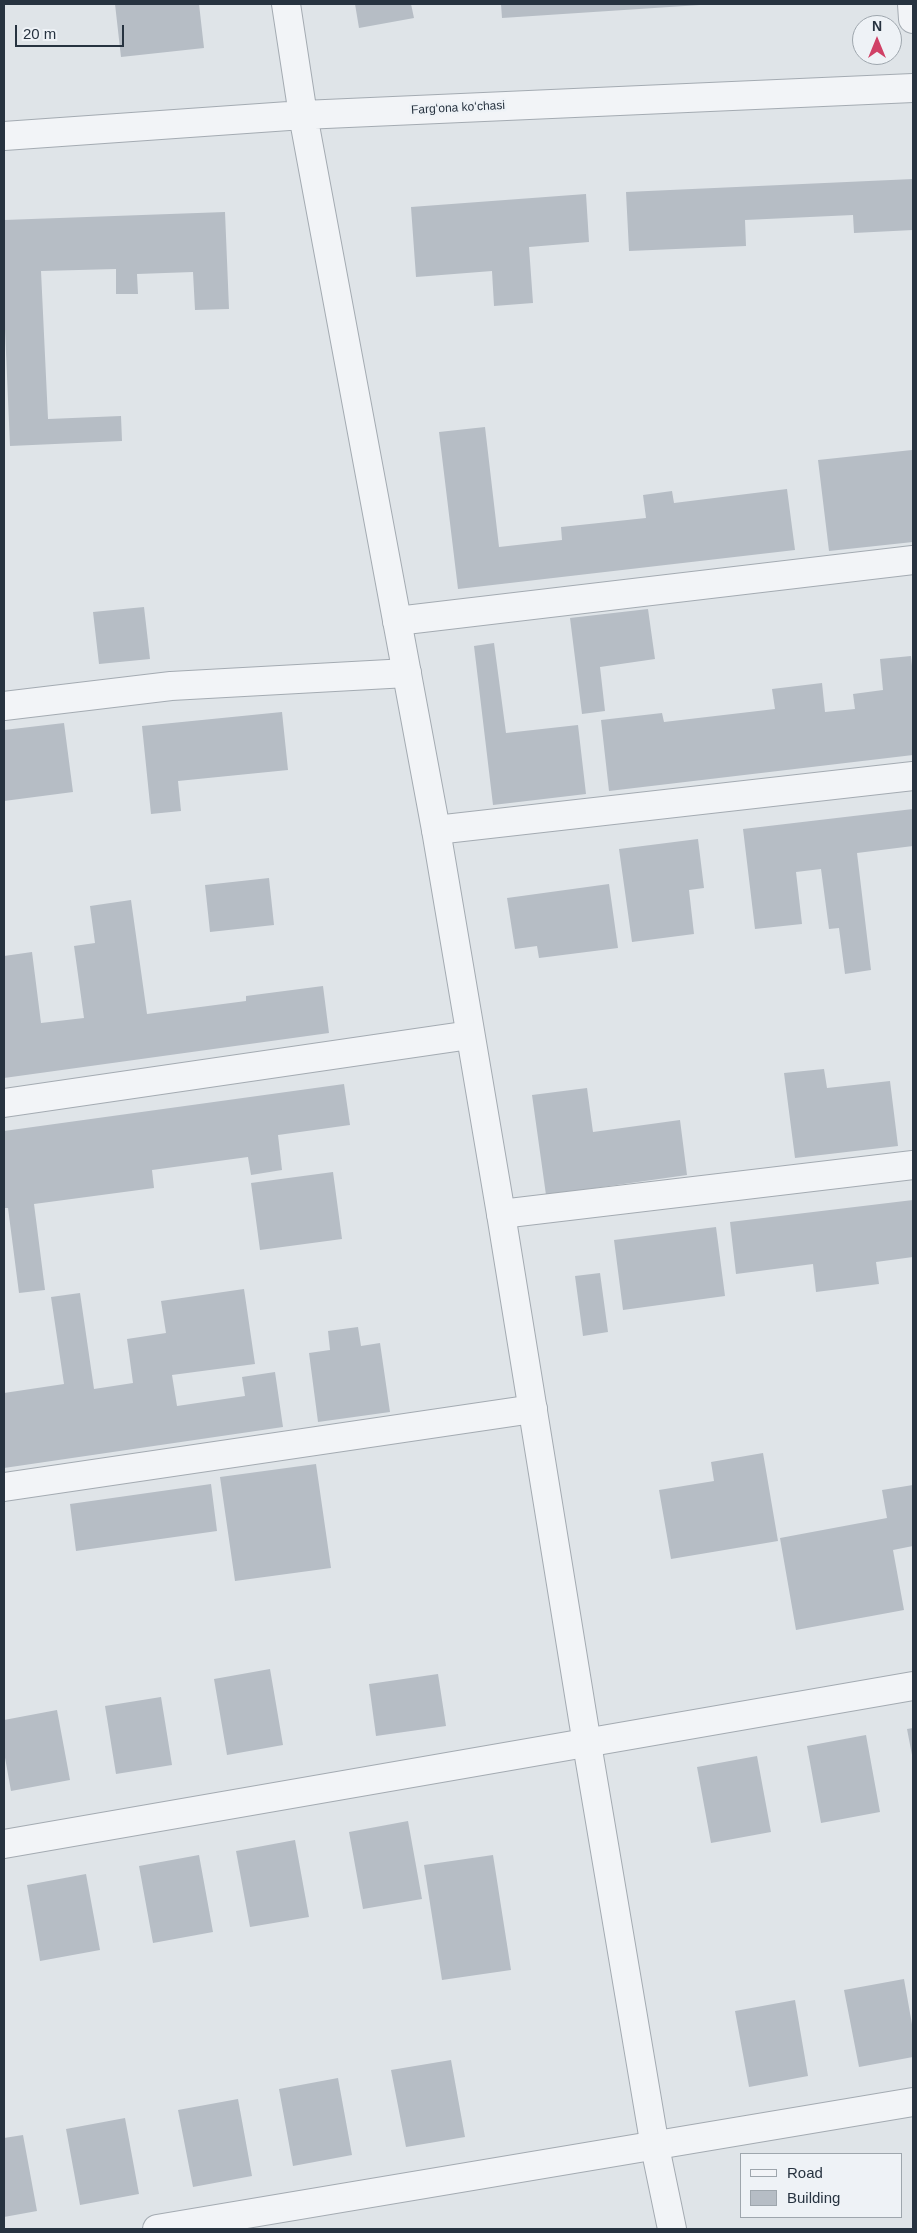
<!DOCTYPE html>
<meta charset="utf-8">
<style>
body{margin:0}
#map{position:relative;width:917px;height:2233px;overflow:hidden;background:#dfe4e8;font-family:Arial,sans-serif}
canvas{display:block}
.frame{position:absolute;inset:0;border:5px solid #273340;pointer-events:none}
.legend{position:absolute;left:740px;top:2153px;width:162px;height:65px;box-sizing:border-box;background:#eef2f6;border:1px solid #9ea6ad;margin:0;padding:6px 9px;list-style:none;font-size:15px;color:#273340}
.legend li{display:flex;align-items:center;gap:10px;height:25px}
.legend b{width:25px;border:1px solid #9ea6ad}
.north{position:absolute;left:852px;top:15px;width:50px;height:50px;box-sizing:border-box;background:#eef2f6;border:1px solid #9ea6ad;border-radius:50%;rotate:0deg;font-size:14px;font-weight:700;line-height:20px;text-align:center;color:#273340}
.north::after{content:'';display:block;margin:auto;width:18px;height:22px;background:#d04166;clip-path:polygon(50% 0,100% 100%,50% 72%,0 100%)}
.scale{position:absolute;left:15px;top:25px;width:109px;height:22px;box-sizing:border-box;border:2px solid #273340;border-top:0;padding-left:6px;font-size:15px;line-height:18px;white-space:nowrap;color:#273340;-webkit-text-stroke:4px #eef2f6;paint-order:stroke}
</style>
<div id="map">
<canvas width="917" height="2233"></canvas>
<div class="frame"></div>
<ul class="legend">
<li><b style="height:6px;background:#f2f4f7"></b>Road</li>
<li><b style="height:14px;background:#b6bdc5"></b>Building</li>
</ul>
<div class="north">N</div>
<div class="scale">20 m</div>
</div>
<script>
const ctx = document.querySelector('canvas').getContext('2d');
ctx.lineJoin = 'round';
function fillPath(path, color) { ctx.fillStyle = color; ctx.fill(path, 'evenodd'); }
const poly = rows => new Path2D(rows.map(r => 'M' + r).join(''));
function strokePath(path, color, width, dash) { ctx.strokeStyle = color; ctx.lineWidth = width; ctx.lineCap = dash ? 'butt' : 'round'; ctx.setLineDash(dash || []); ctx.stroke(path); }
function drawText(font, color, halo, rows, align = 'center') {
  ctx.font = font + ' Arial,sans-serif'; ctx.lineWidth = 5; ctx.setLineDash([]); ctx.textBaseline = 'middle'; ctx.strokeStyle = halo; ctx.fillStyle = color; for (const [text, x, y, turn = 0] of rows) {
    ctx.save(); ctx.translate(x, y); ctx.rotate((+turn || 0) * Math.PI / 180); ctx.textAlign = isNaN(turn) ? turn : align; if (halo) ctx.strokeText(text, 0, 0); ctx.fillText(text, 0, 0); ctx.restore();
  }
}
fillPath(poly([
 [115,4,199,4,204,48,121,57],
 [355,4,411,4,414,18,359,28],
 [501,4,700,4,700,5,502,18],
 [913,179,913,230,854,233,853,215,745,220,746,246,629,251,626,192],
 [586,194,589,242,529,247,533,303,494,306,492,271,416,277,411,207],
 [225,212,229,309,195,310,193,272,137,274,138,294,116,294,116,269,41,271,48,419,121,416,122,441,10,446,4,306,4,220],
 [485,427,499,547,562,540,561,527,646,518,643,495,672,491,674,503,787,489,795,550,458,589,439,432],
 [912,450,913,542,829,551,818,460],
 [144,607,150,659,99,664,93,612],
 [648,609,655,659,600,667,605,711,582,714,570,618],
 [494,643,506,733,578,725,586,794,493,805,474,646],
 [911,656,913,676,913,755,609,791,601,720,662,713,664,722,775,709,772,689,822,683,825,712,855,709,853,694,883,690,880,659],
 [282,712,288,770,178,781,181,811,151,814,142,726],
 [64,723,73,792,4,801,4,730],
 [913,809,913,846,857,853,871,970,845,974,839,928,829,929,821,869,796,872,802,924,755,929,743,829],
 [698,839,704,888,689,890,694,934,632,942,619,849],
 [269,878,274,925,210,932,205,885],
 [609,884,618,948,539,958,537,946,515,949,507,898],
 [131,900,147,1014,246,1001,246,996,323,986,329,1033,4,1078,4,956,32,952,41,1023,84,1018,74,946,95,943,90,906],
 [824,1069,827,1088,890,1081,898,1146,795,1158,784,1073],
 [344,1084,350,1125,278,1135,282,1170,251,1175,248,1157,152,1170,154,1188,34,1204,45,1290,19,1293,8,1208,4,1208,4,1131],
 [587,1088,593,1132,680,1120,687,1175,546,1195,532,1095],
 [333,1172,342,1239,260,1250,251,1183],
 [913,1200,913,1257,876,1262,879,1284,816,1292,813,1264,736,1274,730,1222],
 [716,1227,725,1296,623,1310,614,1240],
 [600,1273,608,1332,583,1336,575,1276],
 [244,1289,255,1364,172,1375,177,1406,245,1396,242,1377,275,1372,283,1427,4,1468,4,1393,64,1384,51,1297,80,1293,94,1389,133,1383,127,1339,166,1333,161,1301],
 [358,1327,361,1346,380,1343,390,1412,318,1422,309,1353,330,1350,328,1331],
 [763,1453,778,1541,671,1559,659,1490,714,1481,711,1462],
 [316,1464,331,1568,235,1581,220,1477],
 [211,1484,217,1531,76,1551,70,1504],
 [913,1485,913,1546,893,1550,904,1610,796,1630,780,1538,887,1518,882,1490],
 [270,1669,283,1745,227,1755,214,1679],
 [438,1674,446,1726,376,1736,369,1684],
 [161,1697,172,1765,116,1774,105,1706],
 [57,1710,70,1780,11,1791,4,1752,4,1720],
 [913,1728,913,1755,912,1755,907,1729],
 [866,1735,880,1812,821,1823,807,1746],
 [757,1756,771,1832,711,1843,697,1767],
 [408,1821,422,1899,363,1909,349,1832],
 [295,1840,309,1917,250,1927,236,1851],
 [199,1855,213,1932,153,1943,139,1866],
 [493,1855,511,1970,442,1980,424,1865],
 [86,1874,100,1950,40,1961,27,1885],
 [904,1979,913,2030,913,2057,859,2067,844,1990],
 [795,2000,808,2076,749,2087,735,2011],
 [451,2060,465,2137,406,2147,391,2070],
 [338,2078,352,2155,293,2166,279,2089],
 [238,2099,252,2176,193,2187,178,2110],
 [125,2118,139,2194,80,2205,66,2129],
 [23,2135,37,2211,4,2217,4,2138]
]), '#b6bdc5');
const minor = poly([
 [912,4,913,19],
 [397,621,913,560],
 [4,706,171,686,407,673],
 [436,830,913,776],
 [4,1103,470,1035],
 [501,1214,913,1165],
 [4,1487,533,1409],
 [4,1844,913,1686],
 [157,2229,913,2102]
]);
const tertiary = poly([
 [286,4,303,115,436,830,501,1214,587,1744,655,2147,672,2229],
 [4,136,303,115,913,88]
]);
strokePath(minor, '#a4abb2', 30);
strokePath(tertiary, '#a4abb2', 30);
strokePath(minor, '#f2f4f7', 28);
strokePath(tertiary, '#f2f4f7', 28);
drawText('12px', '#273340', '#eef2f6', [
 ["Fargʻona koʻchasi",458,108,-3]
]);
</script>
